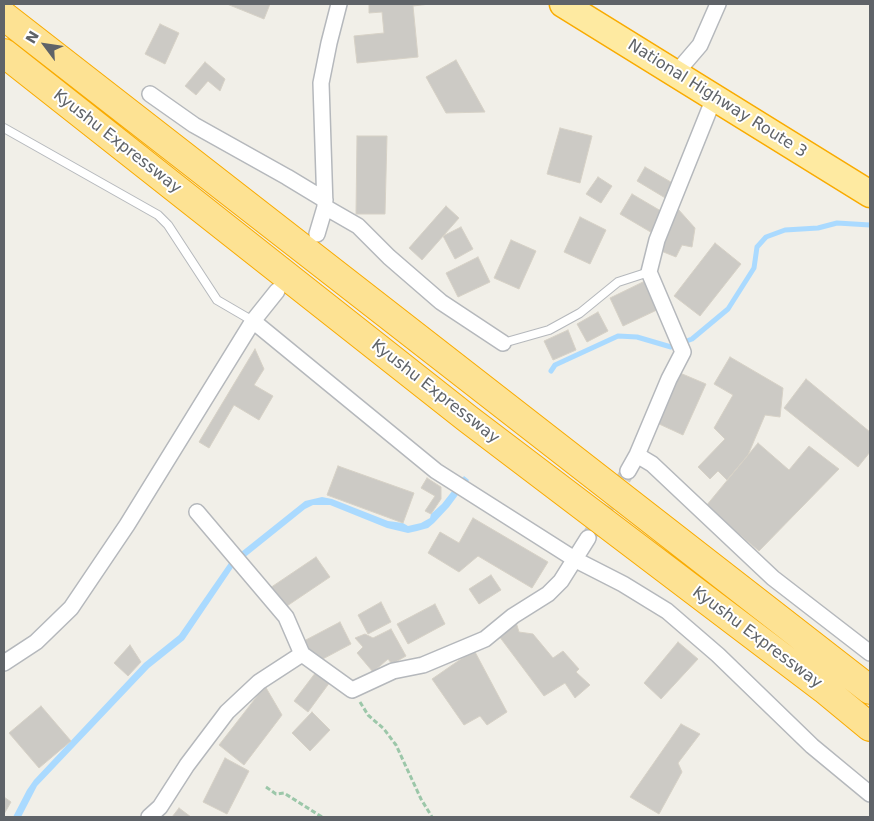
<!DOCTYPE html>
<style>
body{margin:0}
#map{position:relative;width:874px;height:821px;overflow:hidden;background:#f1efe8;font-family:"DejaVu Sans",sans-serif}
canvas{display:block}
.frame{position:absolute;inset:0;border:5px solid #5f6368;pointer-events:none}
.north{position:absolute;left:20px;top:20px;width:50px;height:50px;-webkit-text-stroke:4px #fff;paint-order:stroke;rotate:301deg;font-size:14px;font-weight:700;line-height:20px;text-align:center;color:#5f6368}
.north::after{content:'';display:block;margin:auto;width:18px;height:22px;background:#5f6368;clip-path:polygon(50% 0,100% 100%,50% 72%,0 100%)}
</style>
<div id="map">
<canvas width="874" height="821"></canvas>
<div class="frame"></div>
<div class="north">N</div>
</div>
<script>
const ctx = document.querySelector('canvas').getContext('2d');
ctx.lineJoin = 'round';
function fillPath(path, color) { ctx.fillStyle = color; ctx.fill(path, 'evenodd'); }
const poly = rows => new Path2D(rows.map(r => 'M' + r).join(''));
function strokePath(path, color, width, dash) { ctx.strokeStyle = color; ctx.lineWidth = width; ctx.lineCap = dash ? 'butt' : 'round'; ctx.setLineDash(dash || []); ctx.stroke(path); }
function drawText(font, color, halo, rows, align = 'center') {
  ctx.font = font + ' "DejaVu Sans",sans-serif'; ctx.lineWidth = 4; ctx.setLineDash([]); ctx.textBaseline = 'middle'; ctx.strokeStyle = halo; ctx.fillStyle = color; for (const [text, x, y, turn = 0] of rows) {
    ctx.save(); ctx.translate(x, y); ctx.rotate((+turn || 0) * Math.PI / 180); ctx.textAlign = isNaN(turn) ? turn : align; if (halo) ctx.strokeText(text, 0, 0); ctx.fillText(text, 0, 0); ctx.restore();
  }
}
fillPath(poly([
 [464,476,469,480,449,507,434,523,428,528,417,531,408,533,387,528,330,505,313,505,305,509,234,566,184,640,149,668,37,786,21,817,13,817,27,790,34,780,144,663,179,635,231,560,305,501,322,497,332,499,388,521,403,523,408,526,421,523,430,518,431,514,442,504]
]), '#aadaff');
strokePath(poly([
 [551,371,555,365,618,336,637,337,671,347,692,339,728,309,754,268,757,247,766,237,785,230,818,228,837,223,870,225]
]), '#aadaff', 5);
const building = poly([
 [227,4,270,4,264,19,227,4],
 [369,4,430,4,413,6,418,57,357,63,354,36,384,33,382,12,369,13,369,4],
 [160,24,179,33,165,64,145,54,160,24],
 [456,60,485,112,446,113,426,77,456,60],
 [205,62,225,79,220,91,208,81,196,95,185,86,205,62],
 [560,128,592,136,580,183,547,174,560,128],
 [357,136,387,136,385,214,356,214,357,136],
 [645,167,676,185,667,199,637,181,645,167],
 [598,177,612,186,601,203,586,194,598,177],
 [632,194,666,214,654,234,620,214,632,194],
 [446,206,459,218,422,260,409,248,446,206],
 [678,209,695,228,692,247,682,245,676,257,661,251,678,209],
 [580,217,606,230,590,264,564,252,580,217],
 [461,227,473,249,455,259,443,236,461,227],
 [511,240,536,251,519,289,494,278,511,240],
 [715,243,741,264,700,316,674,296,715,243],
 [478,257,490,282,458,297,446,273,478,257],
 [645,281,659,309,623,326,610,298,645,281],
 [598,312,608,331,587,342,577,324,598,312],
 [568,330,576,350,553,360,544,341,568,330],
 [255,349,264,369,254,385,273,396,259,420,234,405,209,448,199,442,255,349],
 [730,357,783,388,780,417,765,415,748,455,727,480,718,471,710,479,698,467,725,439,714,428,733,395,714,384,730,357],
 [680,373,706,384,683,435,657,423,680,373],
 [806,379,870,432,870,452,858,467,784,408,806,379],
 [758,443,789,470,809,446,839,469,759,551,706,506,758,443],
 [338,466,414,493,403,523,327,495,338,466],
 [427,478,441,487,441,499,431,514,425,511,435,496,421,488,427,478],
 [473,518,548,562,532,588,478,556,459,572,428,553,440,532,459,543,473,518],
 [316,557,330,577,284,608,270,588,316,557],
 [491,575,501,590,479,604,469,589,491,575],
 [381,602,391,622,368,634,358,615,381,602],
 [435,604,445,624,408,644,397,624,435,604],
 [515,619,519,632,533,634,553,658,563,651,579,669,576,672,590,685,575,698,565,683,544,696,499,636,515,619],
 [340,622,351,644,319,661,302,642,340,622],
 [391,629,406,656,392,664,388,659,373,672,357,653,363,647,355,638,365,634,373,638,391,629],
 [678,642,698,659,661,699,644,683,678,642],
 [130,645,141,662,128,676,114,663,130,645],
 [474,650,507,712,487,725,480,716,464,725,432,679,474,650],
 [316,672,330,682,308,712,294,701,316,672],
 [265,686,282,715,244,765,219,745,265,686],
 [41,706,71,741,39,768,9,733,41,706],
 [312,712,330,730,310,751,292,733,312,712],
 [681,724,700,734,678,763,682,772,659,814,630,797,681,724],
 [225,758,249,771,227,814,203,802,225,758],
 [4,797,11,802,4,814,4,797],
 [179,808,191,817,172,817,179,808]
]);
fillPath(building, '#cccac5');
strokePath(building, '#d6d1c6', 1);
strokePath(poly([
 [588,538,628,471]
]), '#ccccc8', 15, [15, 8]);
const service = poly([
 [4,128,158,215,168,225,217,300,253,321],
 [503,343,549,330,580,313,618,282,649,272]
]);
const minor = poly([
 [676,73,700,45,718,4],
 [150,94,194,125,287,177,325,200],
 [325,207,358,226,389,257,441,302,503,343],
 [317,234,325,207,321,83,329,43,339,4],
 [253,321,436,471,576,560,623,584,667,611,718,655,812,746,870,794],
 [637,455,652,464,773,578,870,653],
 [628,471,637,455,669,379,683,352,649,272,657,240,714,98],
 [197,512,286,617,302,654,352,690,393,671,423,665,485,639,513,616,548,594,561,581,588,538],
 [4,663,36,642,71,608,127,525,253,321,277,291],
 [149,817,160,807,187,765,227,712,259,682,302,654]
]);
const trunk = poly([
 [563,4,870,194]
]);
const motorway = poly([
 [4,16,870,690],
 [4,53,468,419,824,689,870,727]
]);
strokePath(service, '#b5b8bc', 10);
strokePath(minor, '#b5b8bc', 18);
strokePath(trunk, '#f9ab00', 29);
strokePath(motorway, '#f9ab00', 30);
strokePath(poly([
 [360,702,368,715,384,729,396,745,421,799,432,817],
 [266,787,276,794,284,793,322,817]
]), '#9cc7a9', 3, [5, 2.5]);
strokePath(service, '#fff', 8);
strokePath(minor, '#fff', 15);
strokePath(trunk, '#feeaa1', 26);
strokePath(motorway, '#fde293', 28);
drawText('16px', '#5f6368', '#fff', [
 ["National Highway Route 3",717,99,32],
 ["Kyushu Expressway",117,142,38],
 ["Kyushu Expressway",435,392,38],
 ["Kyushu Expressway",757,638,37]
]);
</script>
